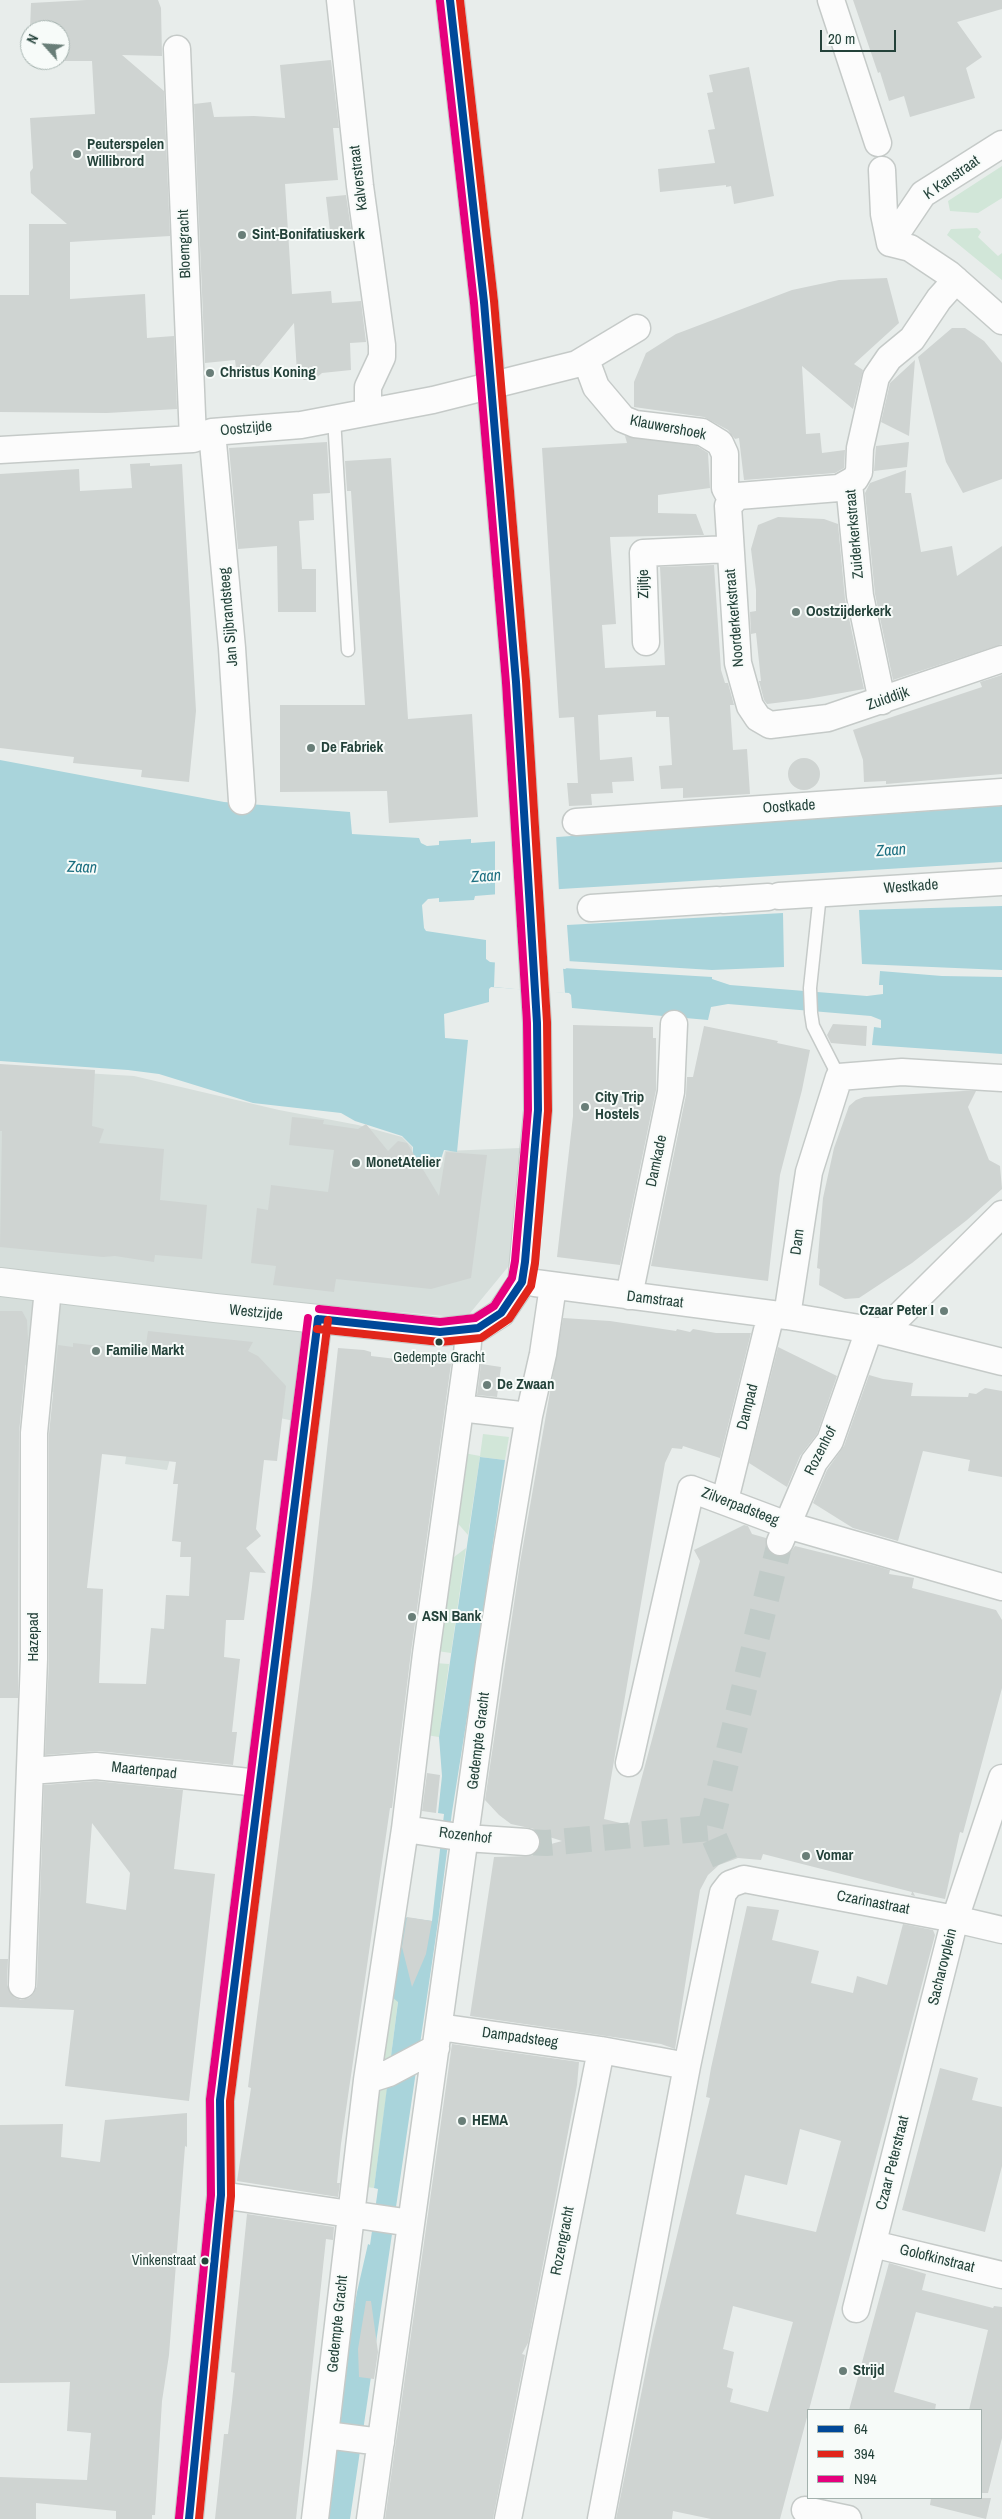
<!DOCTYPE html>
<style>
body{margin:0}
#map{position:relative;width:1002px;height:2519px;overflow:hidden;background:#e8edeb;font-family:"Archivo Narrow",sans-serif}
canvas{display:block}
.legend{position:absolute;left:807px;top:2409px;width:175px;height:90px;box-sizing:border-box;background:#f7fbf9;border:1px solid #a3b1ad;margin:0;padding:6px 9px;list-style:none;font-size:15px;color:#24423a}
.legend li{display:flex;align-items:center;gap:10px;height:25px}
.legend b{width:25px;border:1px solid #a3b1ad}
.north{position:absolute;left:20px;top:20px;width:50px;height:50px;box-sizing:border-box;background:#f7fbf9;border:1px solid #a3b1ad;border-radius:50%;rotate:296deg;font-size:14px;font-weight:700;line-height:20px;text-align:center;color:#24423a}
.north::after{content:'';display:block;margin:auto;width:18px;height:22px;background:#697e78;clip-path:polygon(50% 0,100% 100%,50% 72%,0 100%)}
.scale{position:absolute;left:820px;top:30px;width:76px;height:22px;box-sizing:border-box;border:2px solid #24423a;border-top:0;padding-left:6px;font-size:15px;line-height:18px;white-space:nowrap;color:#24423a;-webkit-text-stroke:4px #f7fbf9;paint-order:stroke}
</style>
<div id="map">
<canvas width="1002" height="2519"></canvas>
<ul class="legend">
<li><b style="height:6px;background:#004899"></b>64</li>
<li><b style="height:6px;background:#e1251b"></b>394</li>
<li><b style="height:6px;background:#e5007d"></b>N94</li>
</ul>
<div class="north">N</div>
<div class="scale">20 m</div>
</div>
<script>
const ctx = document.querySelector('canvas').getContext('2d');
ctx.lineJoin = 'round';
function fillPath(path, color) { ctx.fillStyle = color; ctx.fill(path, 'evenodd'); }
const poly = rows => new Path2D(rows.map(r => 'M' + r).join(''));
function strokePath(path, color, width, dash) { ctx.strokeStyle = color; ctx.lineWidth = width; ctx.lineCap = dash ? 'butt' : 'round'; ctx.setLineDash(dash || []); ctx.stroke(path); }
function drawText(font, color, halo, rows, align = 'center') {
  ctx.font = font + ' "Archivo Narrow",sans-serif'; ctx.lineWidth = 4; ctx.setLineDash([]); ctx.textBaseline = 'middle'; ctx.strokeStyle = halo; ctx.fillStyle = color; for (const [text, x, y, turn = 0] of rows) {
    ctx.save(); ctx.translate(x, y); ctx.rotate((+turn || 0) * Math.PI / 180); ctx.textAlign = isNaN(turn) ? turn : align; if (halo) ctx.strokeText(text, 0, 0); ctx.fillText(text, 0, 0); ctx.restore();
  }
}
fillPath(poly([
 [0,1068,134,1076,279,1110,358,1125,402,1137,412,1147,412,1164,441,1167,445,1151,521,1148,517,1256,466,1318,312,1304,305,1332,294,1421,218,1405,175,1441,167,1470,125,1464,133,1409,49,1391,48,1368,0,1362]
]), '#d6dedb');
fillPath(poly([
 [1002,166,1002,198,978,213,950,211,948,201],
 [977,228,981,232,978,237,998,256,1002,253,1002,280,947,235,951,229],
 [483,1434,509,1437,505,1460,480,1457,468,1535,454,1519,464,1453,480,1456],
 [466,1548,451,1653,437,1651,450,1560],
 [435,1663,449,1664,439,1737,426,1735],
 [387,1993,398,2001,390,2065,375,2072],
 [388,2083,374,2188,359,2186,374,2091]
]), '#d1e6d8');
fillPath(poly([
 [0,760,224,802,350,812,352,834,419,838,421,843,427,846,439,845,439,841,471,839,471,843,1002,806,1002,862,561,889,475,896,474,900,439,902,439,898,428,899,422,905,424,928,426,931,486,940,486,959,490,962,565,969,570,966,567,925,783,913,784,967,712,970,712,979,730,985,867,996,883,994,883,985,879,985,880,971,942,976,1002,977,1002,1054,872,1045,874,1027,881,1028,881,1020,871,1016,728,1004,711,1007,708,1020,572,1008,571,995,569,993,491,987,489,989,489,1002,444,1014,445,1038,468,1040,457,1152,444,1150,439,1165,412,1163,413,1147,402,1136,355,1121,341,1113,253,1103,159,1074,128,1070,0,1061],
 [1002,906,1002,970,862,964,859,910],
 [480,1457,505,1460,476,1661,452,1812,438,1922,350,2519,328,2519,346,2356,357,2292,368,2244,370,2245,378,2189,374,2188,398,2002,387,1993,395,1916,432,1921,444,1814,438,1813,442,1776,439,1737]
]), '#a9d4db');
fillPath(poly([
 [556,834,559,892,495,897,495,838],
 [495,960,564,966,567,965,567,961,712,970,712,977,563,968,565,993,535,991,494,987]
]), '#e8edeb');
fillPath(poly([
 [86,0,158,0,161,8,162,56,122,55,164,91,170,236,70,242,70,299,145,294,147,338,174,336,177,409,107,413,0,412,0,295,29,295,29,224,67,224,31,193,30,172,33,168,30,118,95,114,92,61,30,61,60,60,60,30,30,30,31,3],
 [853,0,1002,0,1002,9,957,22,982,57,966,68,975,98,910,117,904,96,889,101,880,72,878,73],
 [331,60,339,128,333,128,338,180,285,184,292,294,331,291,332,303,361,301,366,342,350,343,351,370,322,373,315,379,304,380,297,373,294,323,259,366,236,368,235,360,205,363,194,104,211,102,214,117,254,116,285,118,280,65],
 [749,67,774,196,734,204,731,186,726,187,726,185,660,192,658,169,715,163,708,130,715,129,707,93,713,92,709,75],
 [346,195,351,229,330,231,326,197],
 [887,278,899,323,854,364,863,370,853,409,802,366,806,434,820,433,822,453,845,450,844,468,835,473,744,480,739,438,735,439,728,430,704,417,634,407,634,382,646,353,676,334,792,290,839,280],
 [952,328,965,328,984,341,1002,363,1002,479,963,493,946,462,918,357],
 [915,360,909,436,881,422,890,383],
 [625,436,697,446,708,453,710,488,658,495,658,513,696,514,704,535,610,537,616,624,602,625,605,668,665,665,660,567,714,565,721,670,725,683,728,683,734,705,730,705,733,750,747,749,750,794,683,798,683,788,661,789,659,766,672,765,669,717,656,717,656,711,598,715,600,760,632,757,634,781,612,782,613,793,591,794,592,805,569,806,567,783,578,783,574,717,559,718,542,448,627,443],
 [327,442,330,493,313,494,314,520,299,521,302,569,316,569,316,612,278,612,277,546,238,549,229,448],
 [909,442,907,467,874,471,876,446],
 [391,458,408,719,472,714,478,817,389,823,387,791,280,792,280,705,365,705,351,491,347,491,345,461],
 [150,463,150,466,182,464,196,711,189,782,141,777,142,770,73,763,74,757,0,748,0,474,79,469,80,491,132,488,130,464],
 [906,470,905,493,911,493,921,552,952,546,957,576,1002,546,1002,644,893,680,875,594,865,493,870,483],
 [778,517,824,519,838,524,845,599,864,689,808,699,767,704,764,700,759,681,761,681,756,633,751,634,750,612,756,611,756,590,751,549,758,525],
 [1002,675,1002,774,886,784,886,781,864,782,863,760,853,730,982,687,980,682],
 '788 774a16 16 0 1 1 32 0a16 16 0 1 1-32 0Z',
 [833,1024,867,1026,866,1046,831,1043,827,1035],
 [573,1025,653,1027,653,1038,656,1038,656,1090,620,1265,557,1257,573,1116],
 [704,1026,778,1041,777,1043,810,1050,802,1090,780,1175,768,1281,651,1266,686,1095,687,1077,693,1077],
 [0,1064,95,1070,92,1126,104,1129,99,1143,164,1149,160,1200,207,1205,202,1259,155,1255,154,1262,115,1256,103,1257,0,1247,2,1131,0,1131],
 [963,1091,976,1091,968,1107,989,1160,1000,1166,1002,1189,967,1220,912,1263,859,1298,845,1299,819,1285,820,1269,817,1268,823,1198,834,1148,849,1106,856,1100,864,1097],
 [292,1117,324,1120,323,1124,358,1129,366,1124,388,1151,398,1141,407,1143,439,1196,446,1152,487,1155,471,1278,431,1289,336,1279,334,1292,273,1285,276,1266,251,1263,257,1208,268,1210,271,1185,328,1192,334,1150,289,1145],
 [0,1311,22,1311,27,1320,28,1340,19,1433,18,1698,0,1698],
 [563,1318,610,1321,676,1331,677,1329,690,1332,693,1329,716,1333,751,1333,720,1458,683,1446,682,1449,672,1448,665,1463,604,1819,629,1825,700,1561,694,1550,744,1525,748,1526,752,1534,766,1538,768,1551,775,1556,789,1554,795,1546,876,1566,890,1570,889,1574,914,1578,912,1588,996,1610,1002,1620,1002,1688,963,1833,960,1832,945,1899,913,1892,915,1896,911,1895,912,1892,763,1854,761,1860,738,1858,719,1865,708,1875,700,1890,675,2049,661,2044,470,2016,494,1857,532,1856,540,1847,562,1841,537,1833,534,1829,511,1824,499,1815,485,1800,520,1563],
 [148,1331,253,1342,248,1351,258,1356,286,1386,277,1461,264,1460,256,1529,261,1536,246,1548,266,1573,250,1572,244,1620,226,1620,224,1657,240,1659,232,1732,237,1732,233,1765,98,1751,45,1755,49,1659,49,1434,58,1345,73,1347,73,1343,145,1351],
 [102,1454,176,1462,173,1484,178,1484,172,1541,181,1542,180,1557,191,1557,189,1596,166,1595,164,1629,151,1628,146,1684,99,1683,103,1589,87,1588],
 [778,1347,837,1376,817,1434,800,1456,787,1487,749,1463],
 [338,1348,364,1350,371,1352,371,1356,413,1361,414,1358,451,1364,411,1652,392,1808,390,1808,341,2144,337,2183,340,2183,338,2197,237,2181,251,2088,248,2087,312,1587],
 [481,1364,501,1367,497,1397,477,1395],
 [869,1375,883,1379,913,1383,911,1396,968,1397,969,1393,976,1394,985,1388,1002,1391,1002,1477,968,1471,970,1460,923,1451,898,1541,853,1528,813,1503,827,1470,844,1446],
 [427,1773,440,1775,436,1813,422,1811],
 [96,1781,183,1790,174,1869,215,1874,189,2101,65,2086,74,2010,0,2007,0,1959,8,1959,7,1985,14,1997,21,2000,29,1998,34,1993,37,1986,44,1785],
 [92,1823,130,1873,126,1910,86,1903],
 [747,1906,779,1910,772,1940,819,1951,811,1983,853,1993,857,1976,887,1985,903,1924,933,1930,935,1935,780,2519,711,2519,673,2511,672,2519,616,2519,653,2335,710,2098,706,2097,711,2068],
 [800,2129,841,2141,816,2232,736,2214,745,2175,787,2185],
 [733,2306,793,2322,768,2412,730,2402,733,2389,727,2387,734,2352,723,2349],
 [407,1917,432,1921,426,1954,412,1987,402,1947],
 [452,2044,579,2062,577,2085,528,2343,522,2354,525,2355,493,2519,385,2519],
 [940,2068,978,2078,972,2100,1002,2107,1002,2166,985,2232,902,2210],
 [187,2113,187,2147,185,2146,169,2355,162,2401,155,2515,152,2515,152,2519,116,2519,116,2511,36,2503,36,2519,0,2519,0,2477,87,2480,91,2433,67,2431,70,2382,0,2383,0,2125,63,2124,61,2157,100,2162,105,2120],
 [247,2214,334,2227,333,2240,326,2239,296,2519,215,2519,224,2434,228,2434,232,2401,235,2373,231,2372],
 [889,2263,926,2274,922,2290,993,2308,994,2306,1002,2307,1002,2438,988,2493,981,2493,981,2410,969,2410,988,2330,916,2312,894,2392,936,2404,935,2410,849,2410],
 [366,2301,371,2301,378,2352,374,2379,359,2377,358,2349],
 [931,2498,991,2498,986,2519,930,2505]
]), '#cfd4d2');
strokePath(poly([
 [526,1842,546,1843,710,1828],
 [725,1862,710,1828,780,1542]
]), '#c1cbc8', 26, [26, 13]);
const lane = poly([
 [334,418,348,650],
 [820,894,810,988,811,1013,813,1026,839,1077]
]);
const street = poly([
 [340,0,360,186,382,345,382,357,368,387,368,412],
 [831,0,878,143],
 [177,49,193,439],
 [882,170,884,214,890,243],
 [890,243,923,194,1002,144],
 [890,243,910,248,949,274,1002,321],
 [956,280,939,299,912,339,889,358,876,377,860,448,859,472,855,479,839,488,738,496,728,506,738,663,750,706,758,718,770,725,828,718,1002,659],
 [586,360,596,387,623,419,635,424,702,432,720,443,725,454,725,488,732,501],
 [212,432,232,648,242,801],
 [0,450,193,439,212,432,301,425,433,400,577,364,637,328],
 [849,483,860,596,882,701],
 [646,642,643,553,729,549],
 [576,822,1002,792],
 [779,896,1002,882],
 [723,900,768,897],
 [591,908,717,900],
 [535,1283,787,1316,883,1332,1002,1362],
 [629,1296,671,1092,674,1024],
 [787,1316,809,1172,839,1077,902,1072,1002,1078],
 [883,1332,1002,1214],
 [460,1408,529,1416],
 [725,1500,771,1314],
 [780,1542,814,1462,830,1441,869,1330],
 [629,1763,691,1489,787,1525,1002,1587],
 [30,1771,96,1766,259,1783],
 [405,1829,466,1838,526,1842],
 [22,1985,34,1659,34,1433,48,1289],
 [439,2027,601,2050],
 [367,2080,389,2073,436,2048],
 [221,2195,411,2223],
 [873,2244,1002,2275],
 [856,2309,955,1919,1002,1778],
 [326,2435,381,2442],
 [805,2510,848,2519],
 [315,2519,367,2080,405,1829,426,1654,466,1366,469,1330],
 [370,2519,489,1663,507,1547,529,1416,543,1354,553,1286],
 [508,2519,601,2050,687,2066],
 [601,2519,687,2066,723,1893,730,1884,744,1879,955,1919,1002,1930]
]);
const secondary = poly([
 [0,1282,215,1308,440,1332,478,1328,501,1313,522,1282,538,1110,537,1023,516,682,484,302,450,0],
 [189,2519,221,2195,220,2100,318,1319]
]);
strokePath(lane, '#c5cac8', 15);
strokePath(street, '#c5cac8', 29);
strokePath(secondary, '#c3cbc8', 30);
strokePath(lane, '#fcfcfc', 12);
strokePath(street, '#fcfcfc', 26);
strokePath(secondary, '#fcfcfc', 28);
strokePath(poly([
 [318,1319,440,1332,478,1328,501,1313,522,1282,525,1262,538,1110,537,1023,516,682,484,302,450,0],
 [189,2519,221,2195,220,2100,318,1319]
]), '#004899', 8);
strokePath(poly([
 [317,1329,440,1342,481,1338,509,1319,531,1286,535,1263,548,1111,547,1022,526,681,494,301,460,0],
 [199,2519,231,2196,230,2101,328,1320]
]), '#e1251b', 8);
strokePath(poly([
 [319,1309,440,1322,475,1318,494,1306,512,1278,515,1261,528,1110,527,1023,506,683,474,303,440,1],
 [179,2518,211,2195,210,2099,308,1318]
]), '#e5007d', 8);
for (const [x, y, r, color] of [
 [77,154,5,"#697e78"],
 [242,235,5,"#697e78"],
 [210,373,5,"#697e78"],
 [796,612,5,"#697e78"],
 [311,748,5,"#697e78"],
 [585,1107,5,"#697e78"],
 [356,1163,5,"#697e78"],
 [944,1311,5,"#697e78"],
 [439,1342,4.5,"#24423a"],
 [96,1351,5,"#697e78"],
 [487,1385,5,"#697e78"],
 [412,1617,5,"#697e78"],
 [806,1856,5,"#697e78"],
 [462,2121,5,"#697e78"],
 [205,2261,4.5,"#24423a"],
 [843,2371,5,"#697e78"]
]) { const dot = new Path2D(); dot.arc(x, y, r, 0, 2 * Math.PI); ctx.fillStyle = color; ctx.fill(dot); strokePath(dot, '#f7fbf9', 2); }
drawText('14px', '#24423a', '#f7fbf9', [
 ["Gedempte Gracht",439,1358],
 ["Vinkenstraat",196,2261,"right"]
]);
drawText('bold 15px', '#24423a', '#f7fbf9', [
 ["Peuterspelen",87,145],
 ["Willibrord",87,162],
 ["Sint-Bonifatiuskerk",252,235],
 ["Christus Koning",220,373],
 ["Oostzijderkerk",806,612],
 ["De Fabriek",321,748],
 ["City Trip",595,1098],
 ["Hostels",595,1115],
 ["MonetAtelier",366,1163],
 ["Czaar Peter I",934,1311,"right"],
 ["Familie Markt",106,1351],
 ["De Zwaan",497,1385],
 ["ASN Bank",422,1617],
 ["Vomar",816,1856],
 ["HEMA",472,2121],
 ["Strijd",853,2371]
], 'left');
drawText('15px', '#24423a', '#f7fbf9', [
 ["Kalverstraat",359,178,-97],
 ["K Kanstraat",952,178,-35],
 ["Bloemgracht",185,244,-92],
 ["Klauwershoek",668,428,11],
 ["Oostzijde",246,429,-5],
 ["Zuiderkerkstraat",855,534,-95],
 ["Zijltje",644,584,-91],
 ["Jan Sijbrandsteeg",229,617,-95],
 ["Noorderkerkstraat",735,618,-95],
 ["Zuiddijk",888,699,-19],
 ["Oostkade",789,807,-4],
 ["Westkade",911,887,-4],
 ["Damkade",657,1161,-78],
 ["Dam",798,1242,-82],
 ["Damstraat",655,1300,7],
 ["Westzijde",256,1313,6],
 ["Dampad",748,1407,-76],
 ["Rozenhof",821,1451,-63],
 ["Zilverpadsteeg",740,1507,21],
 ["Hazepad",34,1637,-90],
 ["Gedempte Gracht",479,1741,-83],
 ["Maartenpad",144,1771,6],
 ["Rozenhof",465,1836,7],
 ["Czarinastraat",873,1903,11],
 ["Sacharovplein",943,1967,-76],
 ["Dampadsteeg",520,2038,8],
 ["Czaar Peterstraat",893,2163,-76],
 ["Rozengracht",563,2241,-79],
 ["Golofkinstraat",937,2259,14],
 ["Gedempte Gracht",338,2324,-84]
]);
drawText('italic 16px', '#1c6f80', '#f7fbf9', [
 ["Zaan",891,851,-4],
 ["Zaan",82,868,2],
 ["Zaan",486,877,-4]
]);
</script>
